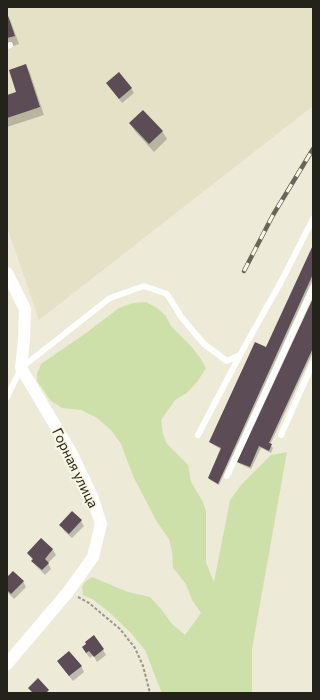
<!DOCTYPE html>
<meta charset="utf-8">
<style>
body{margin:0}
#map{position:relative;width:320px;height:700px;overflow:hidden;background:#edead8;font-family:Commissioner,sans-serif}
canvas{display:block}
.frame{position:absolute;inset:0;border:8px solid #23221b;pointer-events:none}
</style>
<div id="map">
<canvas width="320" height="700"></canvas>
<div class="frame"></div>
</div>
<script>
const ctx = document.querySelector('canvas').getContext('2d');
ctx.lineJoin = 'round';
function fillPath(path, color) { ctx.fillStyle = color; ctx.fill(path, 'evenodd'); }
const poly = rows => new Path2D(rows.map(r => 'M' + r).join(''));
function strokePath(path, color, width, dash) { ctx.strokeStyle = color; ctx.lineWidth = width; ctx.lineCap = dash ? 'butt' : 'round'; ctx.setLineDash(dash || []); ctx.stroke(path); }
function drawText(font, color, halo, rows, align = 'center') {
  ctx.font = font + ' Commissioner,sans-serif'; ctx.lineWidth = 4; ctx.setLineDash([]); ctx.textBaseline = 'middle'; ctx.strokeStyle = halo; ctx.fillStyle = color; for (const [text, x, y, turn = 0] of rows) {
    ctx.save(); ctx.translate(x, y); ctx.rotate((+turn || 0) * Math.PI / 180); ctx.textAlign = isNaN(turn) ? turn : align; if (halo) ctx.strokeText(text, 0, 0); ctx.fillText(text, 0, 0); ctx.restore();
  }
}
fillPath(poly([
 [7,7,313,7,313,106,39,320,7,227]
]), '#e5e1c7');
fillPath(poly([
 [146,302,157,308,166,316,171,326,191,346,201,359,206,368,197,382,187,393,175,400,161,420,163,434,167,444,188,465,191,482,203,502,206,511,206,563,214,582,230,500,242,484,271,455,287,452,252,649,252,693,163,693,161,691,145,650,130,632,109,612,92,599,83,595,82,587,85,582,92,577,128,592,150,597,161,609,172,624,185,635,201,613,192,600,186,584,173,568,172,551,169,539,157,522,134,478,121,444,111,430,97,418,81,410,62,408,51,401,37,381,37,374,41,364,86,333,119,308,133,303]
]), '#cee0a9');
fillPath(poly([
 [7,14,11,22,19,44,7,48],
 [26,65,30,73,44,115,7,127,7,96,17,93],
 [107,83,131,88,134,93,122,103],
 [130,123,162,131,167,139,154,152,135,131],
 [313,247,313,279,219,485,210,480,209,478,222,450,212,444,211,442,267,349],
 [313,300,313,352,270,445,273,448,271,453,261,448,251,469,240,464,238,462],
 [81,521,84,526,72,538,64,531,61,525],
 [41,539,53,550,56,555,48,563,51,569,45,575,36,566,33,561,33,560,28,553],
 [7,578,23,581,26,587,14,599,7,592],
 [87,644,103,650,106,655,97,662,93,655,90,658,86,653],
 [58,661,81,666,84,672,73,681,61,666]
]), '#0003');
fillPath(poly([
 [7,13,15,36,7,38],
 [26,64,40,107,7,118,7,95,16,92,9,70],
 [119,72,132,88,119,99,106,83],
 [143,110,163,131,149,144,129,123],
 [313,245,313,274,218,484,208,478,221,448,209,442,255,342,266,347],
 [313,298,313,348,269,443,272,444,269,451,259,446,250,467,237,462],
 [72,511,82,520,69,534,59,525],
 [41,538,53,549,45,559,49,563,42,570,31,561,33,559,27,553],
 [13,571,24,581,11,594,7,590,7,577],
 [94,635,104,649,94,657,89,651,86,653,82,647,86,644,85,642],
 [69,651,82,666,69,676,57,661],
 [38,678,49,690,46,693,33,693,28,688]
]), '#5c4c55');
strokePath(poly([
 [78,597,89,603,120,629,135,648,143,666,150,693]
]), '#989688', 2, [3, 2]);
strokePath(poly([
 [7,46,10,45],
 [7,397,21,368,110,298,144,286,167,294,182,318,204,344,227,361,240,355,283,278,313,219],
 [198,435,240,355],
 [281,435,313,363],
 [227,476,313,288]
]), '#fff', 6);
strokePath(poly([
 [7,273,25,309,24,340,21,368,71,452,92,496,101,524,93,557,68,592,7,664]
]), '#fff', 12);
const rail = poly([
 [244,271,273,215,313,149]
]);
strokePath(rail, '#68665b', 4.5);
strokePath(rail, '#faf7e5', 3, [9]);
drawText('14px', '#23221b', '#faf7e5', [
 ["Горная улица",75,468,64]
]);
</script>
